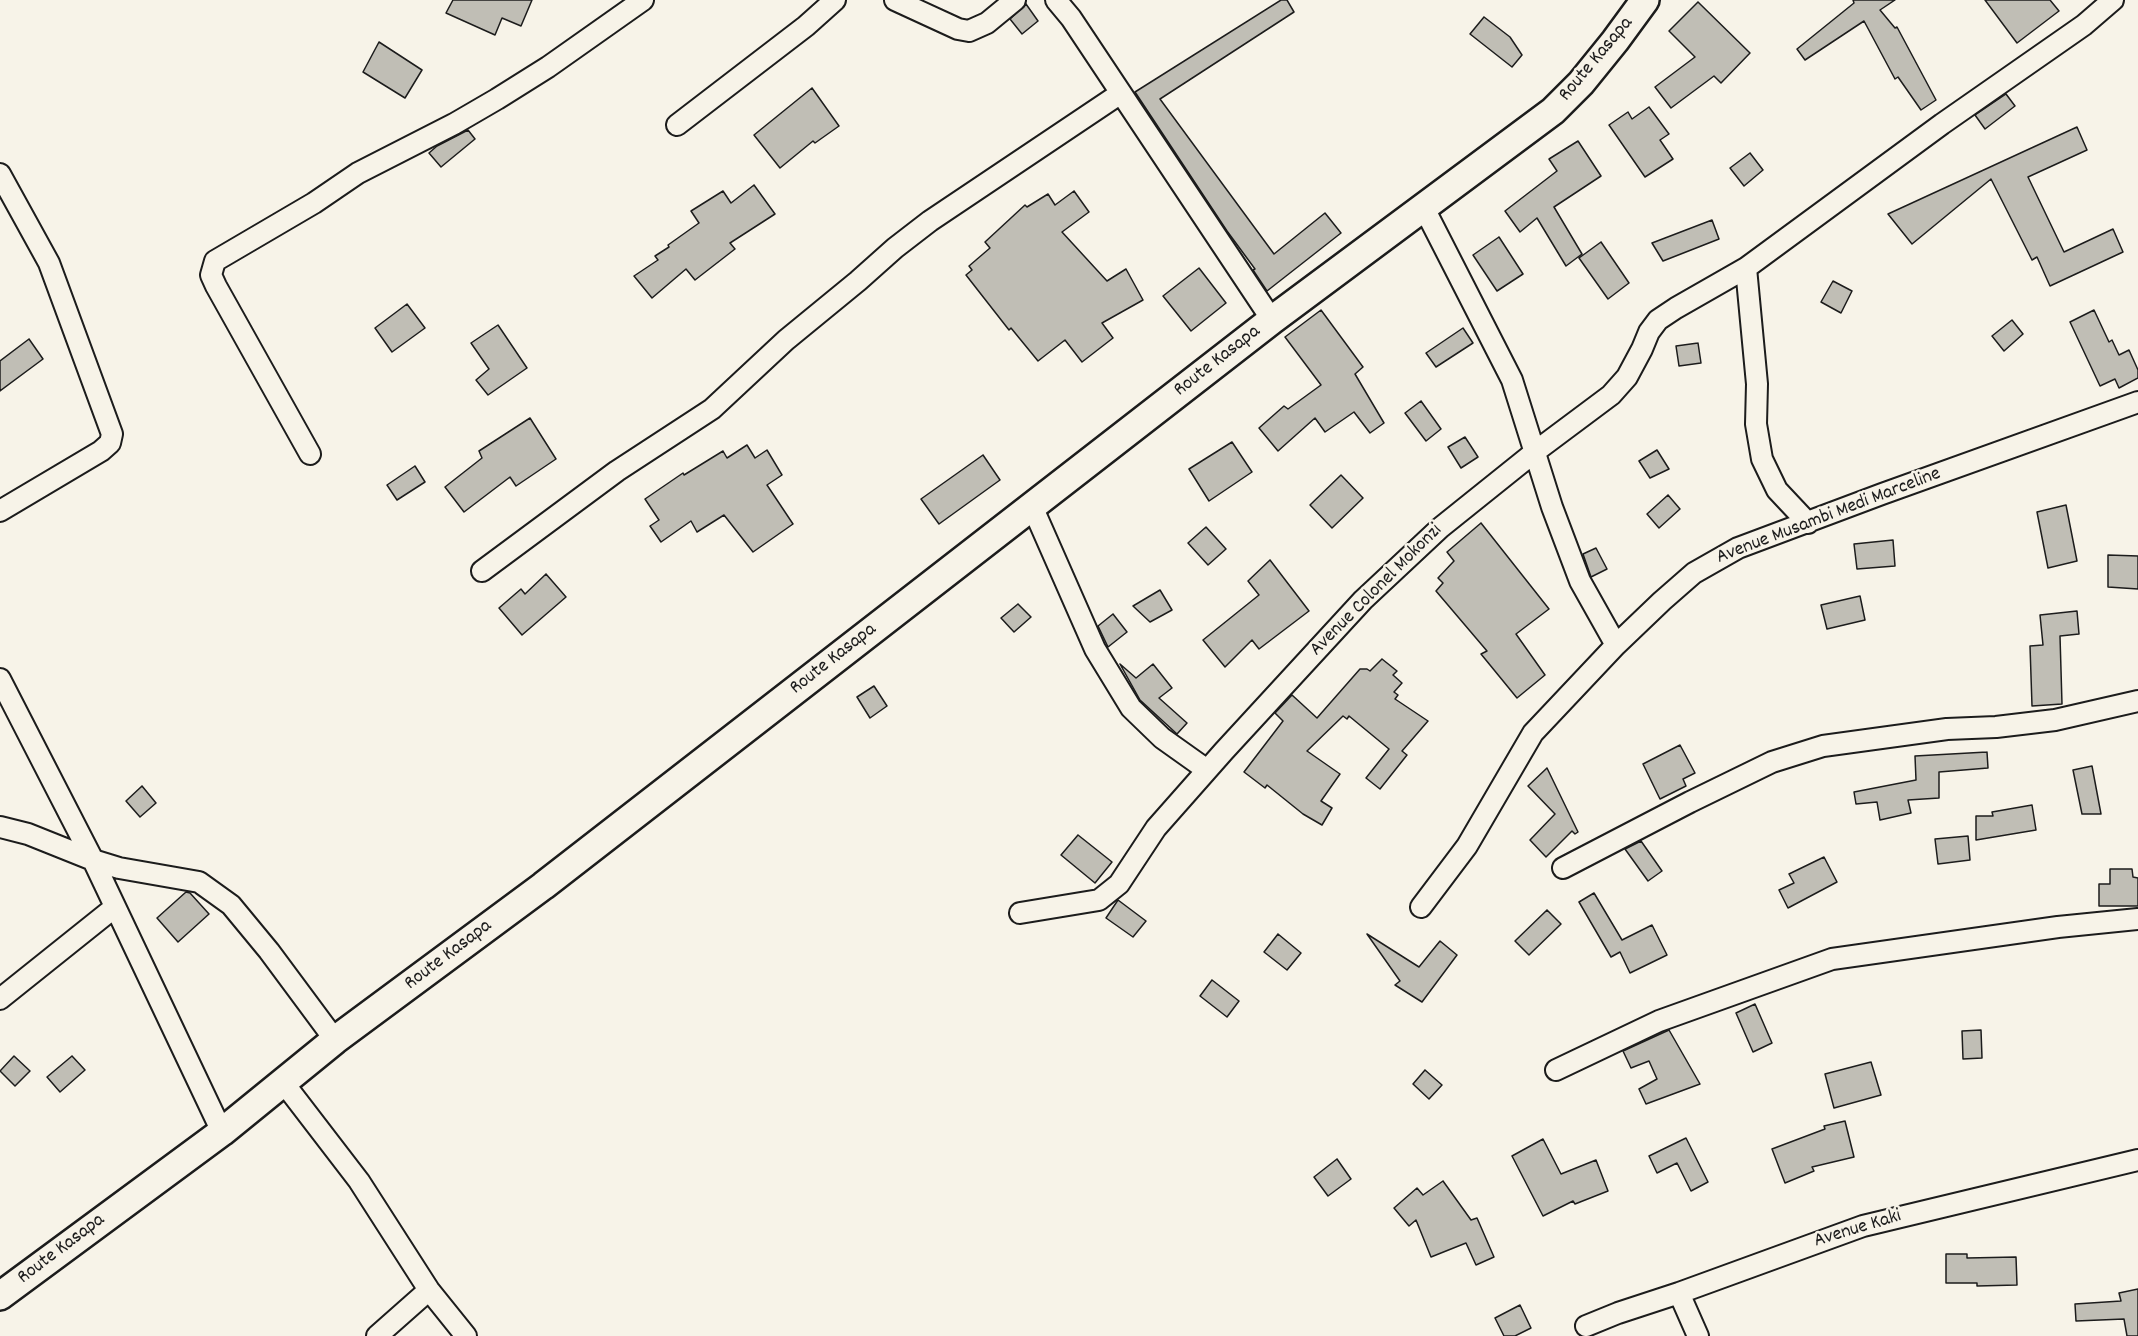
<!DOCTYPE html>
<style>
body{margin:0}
canvas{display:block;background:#f7f3e8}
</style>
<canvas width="2138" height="1336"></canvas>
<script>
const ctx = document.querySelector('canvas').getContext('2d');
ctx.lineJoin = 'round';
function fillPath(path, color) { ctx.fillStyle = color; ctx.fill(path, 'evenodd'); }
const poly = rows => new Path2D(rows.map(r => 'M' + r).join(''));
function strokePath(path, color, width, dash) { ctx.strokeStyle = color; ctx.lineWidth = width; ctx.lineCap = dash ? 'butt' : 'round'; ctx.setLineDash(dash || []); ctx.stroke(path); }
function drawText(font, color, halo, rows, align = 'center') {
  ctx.font = font + ' Dekko,sans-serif'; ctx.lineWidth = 5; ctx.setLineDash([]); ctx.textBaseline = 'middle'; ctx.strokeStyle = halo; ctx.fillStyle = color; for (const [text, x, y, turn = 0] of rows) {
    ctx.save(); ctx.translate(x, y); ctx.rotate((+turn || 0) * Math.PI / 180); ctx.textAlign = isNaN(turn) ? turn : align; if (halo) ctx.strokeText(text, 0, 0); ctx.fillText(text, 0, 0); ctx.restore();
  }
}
const building = poly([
 [453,0,532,0,521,26,502,18,495,35,446,13,453,0],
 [1281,0,1287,0,1294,12,1160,99,1274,254,1325,213,1341,233,1267,291,1253,270,1255,269,1227,231,1135,92,1281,0],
 [1853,0,1895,0,1880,10,1895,28,1897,27,1936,100,1921,110,1898,77,1895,79,1864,21,1805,60,1797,49,1854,3,1853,0],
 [1985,0,2050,0,2059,11,2017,43,1985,0],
 [1698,2,1750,53,1721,83,1714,76,1671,108,1655,87,1695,57,1669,31,1698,2],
 [1026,4,1038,21,1022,34,1010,19,1026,4],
 [1484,17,1510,37,1522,55,1512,67,1470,34,1484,17],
 [379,42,422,70,405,98,363,72,379,42],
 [812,88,839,126,815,143,813,141,780,168,754,135,812,88],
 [2006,94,2015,106,1985,129,1975,115,2006,94],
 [1649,107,1669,134,1660,140,1673,159,1645,177,1609,125,1628,112,1632,119,1649,107],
 [2077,127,2087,150,2028,177,2064,252,2113,229,2123,252,2050,286,2037,257,2032,260,1991,179,1912,244,1888,214,2077,127],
 [468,130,475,139,441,167,429,153,437,146,468,130],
 [1578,141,1601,176,1554,207,1582,254,1566,266,1537,218,1520,232,1505,211,1557,171,1549,159,1578,141],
 [1750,153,1763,170,1744,186,1730,168,1750,153],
 [754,185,775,214,730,243,735,249,695,280,686,269,652,298,634,276,658,260,655,256,669,247,668,245,699,223,691,211,723,191,731,203,754,185],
 [1074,191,1089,212,1062,232,1107,281,1126,269,1143,300,1102,323,1113,338,1082,362,1065,340,1038,361,1011,328,1009,330,966,275,972,270,969,266,990,248,985,242,1025,205,1027,207,1048,194,1055,205,1074,191],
 [1712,220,1719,239,1663,261,1652,243,1712,220],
 [1499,237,1523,274,1497,291,1473,255,1499,237],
 [1601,242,1629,283,1608,299,1579,258,1601,242],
 [1199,268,1226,303,1191,331,1163,296,1199,268],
 [1833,281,1852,291,1841,313,1821,302,1833,281],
 [407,304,425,328,392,352,375,328,407,304],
 [1321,310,1363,367,1355,374,1384,423,1370,433,1354,412,1325,432,1315,418,1278,451,1259,428,1284,406,1288,409,1321,385,1285,337,1321,310],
 [2094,310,2109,342,2112,340,2119,355,2129,350,2138,370,2138,378,2119,388,2115,379,2100,386,2070,322,2094,310],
 [2012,320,2023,334,2004,351,1992,336,2012,320],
 [498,325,527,368,488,395,476,380,489,369,471,343,498,325],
 [1463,328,1473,343,1436,367,1426,353,1463,328],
 [29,339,43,359,0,391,0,361,29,339],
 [1698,343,1701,363,1679,366,1676,346,1698,343],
 [1421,401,1441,429,1426,441,1405,413,1421,401],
 [530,418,556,459,516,486,510,477,464,512,445,487,482,458,479,451,530,418],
 [1465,437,1478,457,1461,468,1448,447,1465,437],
 [1232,442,1252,472,1209,501,1189,469,1232,442],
 [747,445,755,458,767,450,782,475,767,485,793,524,753,552,724,515,697,532,691,521,661,542,650,526,659,520,645,499,683,473,684,475,723,451,727,458,747,445],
 [1657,450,1669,469,1650,478,1639,461,1657,450],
 [983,455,1000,480,939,524,921,499,983,455],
 [415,466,425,482,397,500,387,485,415,466],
 [1341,475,1363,498,1332,528,1310,505,1341,475],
 [1668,495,1680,509,1659,528,1647,514,1668,495],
 [2066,505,2077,561,2048,568,2037,512,2066,505],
 [1481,523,1549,609,1516,634,1545,675,1517,698,1481,654,1487,651,1436,591,1443,583,1438,578,1454,561,1447,552,1481,523],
 [1206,527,1226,549,1208,565,1188,543,1206,527],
 [1893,540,1895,566,1857,569,1854,544,1893,540],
 [1596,548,1607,569,1591,577,1583,554,1596,548],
 [2108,555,2138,556,2138,589,2108,587,2108,555],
 [1270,560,1309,611,1259,649,1252,640,1225,667,1203,640,1259,595,1248,581,1270,560],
 [546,574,566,597,522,635,499,608,521,589,525,594,546,574],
 [1160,590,1172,610,1150,622,1133,606,1160,590],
 [1860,596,1865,620,1827,629,1821,605,1860,596],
 [1018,604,1031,617,1014,632,1001,618,1018,604],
 [2077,611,2079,634,2060,636,2062,704,2032,706,2030,646,2043,645,2040,615,2077,611],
 [1113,614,1127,632,1108,647,1098,626,1113,614],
 [1382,659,1397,671,1393,675,1402,683,1394,692,1398,695,1395,699,1428,721,1402,751,1407,755,1380,789,1366,778,1389,749,1349,716,1347,719,1343,716,1307,751,1340,774,1321,801,1332,808,1322,825,1303,814,1267,785,1265,788,1244,772,1283,721,1275,713,1292,695,1317,718,1360,669,1367,669,1370,671,1382,659],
 [1120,664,1136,678,1153,664,1172,688,1159,698,1187,723,1177,734,1140,700,1120,664],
 [874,686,887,706,870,718,857,697,874,686],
 [1680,745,1695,773,1683,779,1686,786,1660,799,1643,764,1680,745],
 [1987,752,1988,768,1939,772,1939,798,1908,800,1911,813,1880,820,1877,802,1856,804,1854,792,1916,780,1915,756,1987,752],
 [2092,766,2101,814,2082,814,2073,770,2092,766],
 [1547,768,1578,832,1575,834,1572,831,1546,857,1530,840,1555,814,1528,786,1547,768],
 [142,786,156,803,140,817,126,801,142,786],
 [2032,805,2036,830,1976,840,1976,816,1993,816,1992,812,2032,805],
 [1078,835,1112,862,1095,883,1061,855,1078,835],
 [1968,836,1970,860,1938,864,1935,839,1968,836],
 [1641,841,1662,871,1648,881,1625,849,1641,841],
 [1824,857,1837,882,1788,908,1779,890,1794,883,1789,874,1824,857],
 [2110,869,2132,869,2133,877,2138,878,2138,906,2099,906,2099,884,2110,884,2110,869],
 [186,892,190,893,209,914,178,942,157,918,186,892],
 [1594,893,1622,940,1652,925,1667,955,1630,973,1620,952,1611,957,1579,902,1594,893],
 [1118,900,1146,921,1133,937,1106,918,1118,900],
 [1547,910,1561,924,1529,955,1515,941,1547,910],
 [1278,934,1301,953,1287,970,1264,952,1278,934],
 [1367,934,1419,967,1440,941,1457,955,1422,1002,1395,985,1400,981,1367,934],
 [1212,980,1239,1001,1227,1017,1200,996,1212,980],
 [1755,1004,1772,1043,1753,1052,1736,1013,1755,1004],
 [1669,1030,1700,1084,1646,1104,1639,1089,1657,1079,1649,1061,1631,1068,1623,1051,1669,1030],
 [1981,1030,1982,1058,1963,1059,1962,1031,1981,1030],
 [14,1056,30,1071,15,1086,0,1071,14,1056],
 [72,1056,85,1070,60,1092,47,1077,72,1056],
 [1871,1062,1881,1095,1834,1108,1825,1074,1871,1062],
 [1425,1070,1442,1085,1429,1099,1413,1084,1425,1070],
 [1845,1121,1854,1157,1812,1167,1814,1171,1785,1183,1772,1149,1825,1129,1824,1126,1845,1121],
 [1686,1138,1708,1182,1691,1191,1677,1163,1657,1173,1649,1156,1686,1138],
 [1543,1139,1561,1174,1596,1160,1608,1191,1575,1204,1573,1201,1543,1216,1512,1156,1543,1139],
 [1337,1159,1351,1179,1328,1196,1314,1177,1337,1159],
 [1443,1181,1471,1220,1477,1218,1494,1257,1476,1265,1466,1243,1431,1257,1416,1220,1409,1226,1394,1208,1417,1188,1423,1195,1443,1181],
 [1946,1254,1967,1254,1967,1258,2016,1257,2017,1285,1977,1286,1977,1283,1946,1283,1946,1254],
 [2138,1289,2138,1336,2127,1336,2124,1319,2076,1321,2075,1304,2121,1301,2119,1293,2138,1289],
 [1520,1305,1531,1328,1515,1336,1504,1336,1495,1318,1520,1305]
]);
fillPath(building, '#c0beb5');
strokePath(building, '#1c1c1c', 1.5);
const street = poly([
 [895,0,958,29,969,31,987,23,1015,0],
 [1056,0,1071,18,1272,320],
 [677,125,806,26,835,0],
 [0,174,49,263,112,434,110,443,101,451,0,511],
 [1424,208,1512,380,1552,507,1580,581,1616,645],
 [1746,268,1757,384,1756,424,1762,459,1777,490,1808,523],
 [310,454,216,286,211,275,215,261,314,203,358,173,454,124,497,99,548,67,643,0],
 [1032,506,1095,649,1131,708,1162,738,1207,770],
 [482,571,617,471,712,409,786,340,858,281,895,248,930,221,1121,93],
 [0,679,93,860,119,868,199,882,231,905,269,951,335,1040],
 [0,827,28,834,93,860,222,1132],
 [1563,868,1690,802,1772,762,1823,746,1947,729,1996,727,2055,720,2138,701],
 [1421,907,1467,846,1533,733,1616,645,1662,601,1694,573,1738,548,1882,494,2138,402],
 [1020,913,1099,900,1119,884,1156,828,1224,751,1363,600,1440,528,1536,451,1611,395,1627,377,1642,349,1649,332,1658,320,1676,308,1746,268,1942,124,2084,25,2113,0],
 [0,999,115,907],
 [1556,1070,1659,1021,1832,959,2058,927,2138,919],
 [283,1082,359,1181,429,1290,466,1336],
 [1679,1293,1698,1336],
 [1586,1326,1618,1313,1679,1293,1863,1226,2138,1160],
 [377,1336,429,1290]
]);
const secondary = poly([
 [0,1296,222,1132,335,1040,543,886,1272,320,1553,111,1581,83,1615,41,1645,0]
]);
strokePath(street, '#1c1c1c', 24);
strokePath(secondary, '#1c1c1c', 32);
strokePath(street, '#f7f3e8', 20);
strokePath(secondary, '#f7f3e8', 27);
drawText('20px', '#1c1c1c', '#f7f3e8', [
 ["Route Kasapa",1597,60,-50],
 ["Route Kasapa",1218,362,-38],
 ["Avenue Musambi Medi Marceline",1829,517,-21],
 ["Avenue Colonel Mokonzi",1377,591,-45],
 ["Route Kasapa",834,660,-38],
 ["Route Kasapa",449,956,-37],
 ["Avenue Kaki",1858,1230,-17],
 ["Route Kasapa",62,1250,-37]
]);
</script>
